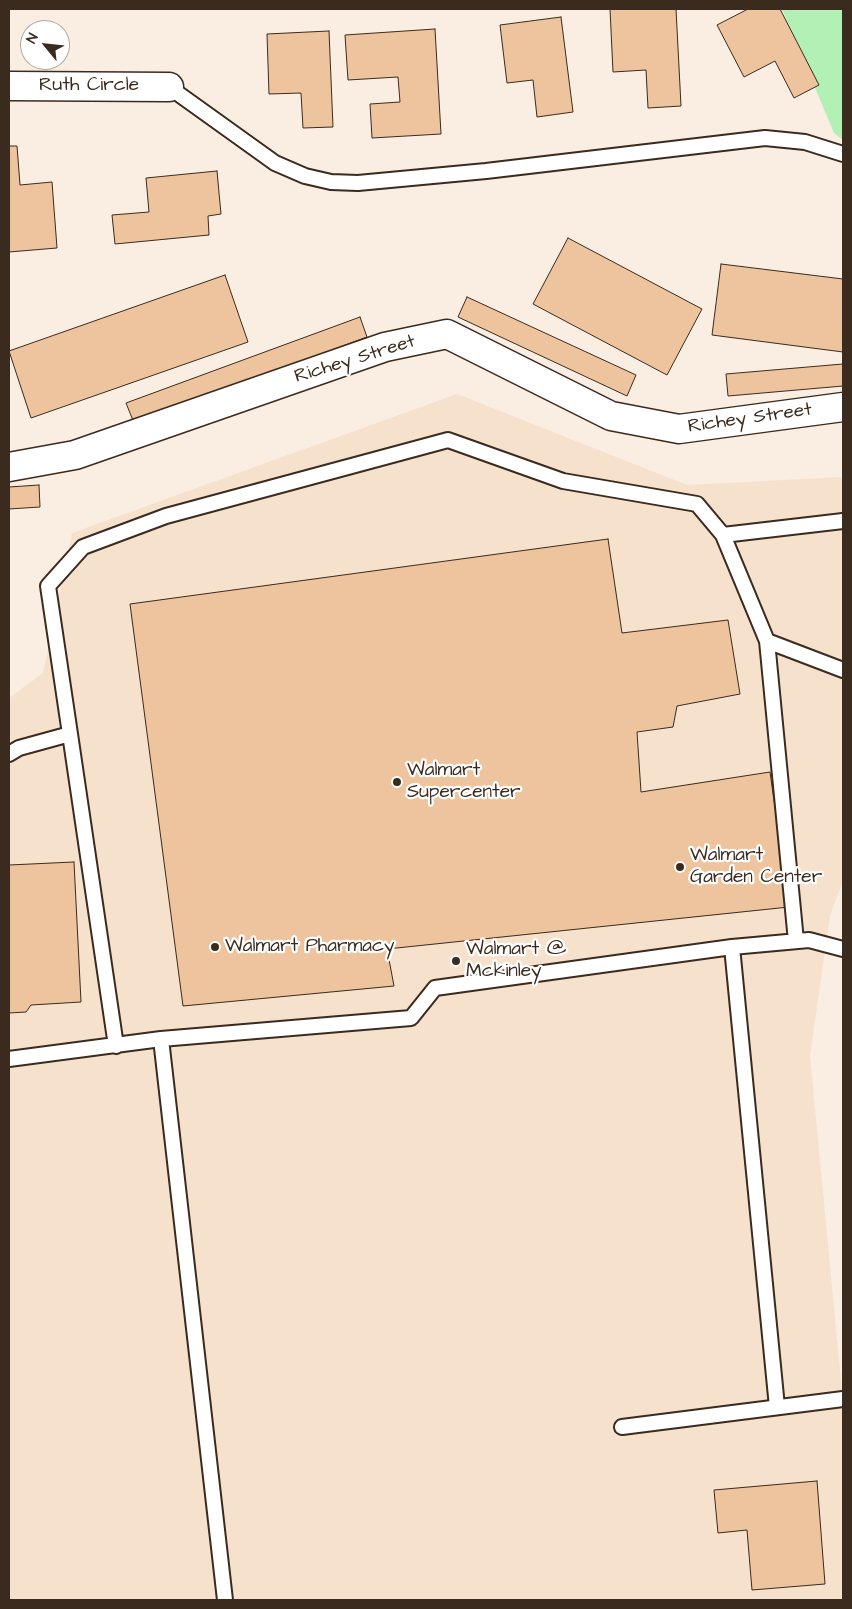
<!DOCTYPE html>
<style>
body{margin:0}
#map{position:relative;width:852px;height:1609px;overflow:hidden;background:#faede2;font-family:"Architects Daughter",sans-serif}
canvas{display:block}
.frame{position:absolute;inset:0;border:10px solid #3b2a1e;pointer-events:none}
.north{position:absolute;left:20px;top:20px;width:50px;height:50px;box-sizing:border-box;background:#fff;border:1px solid #b1aaa5;border-radius:50%;rotate:298deg;font-size:14px;font-weight:700;line-height:20px;text-align:center;color:#3b2a1e}
.north::after{content:'';display:block;margin:auto;width:18px;height:22px;background:#3b2a1e;clip-path:polygon(50% 0,100% 100%,50% 72%,0 100%)}
</style>
<div id="map">
<canvas width="852" height="1609"></canvas>
<div class="frame"></div>
<div class="north">N</div>
</div>
<script>
const ctx = document.querySelector('canvas').getContext('2d');
ctx.lineJoin = 'round';
function fillPath(path, color) { ctx.fillStyle = color; ctx.fill(path, 'evenodd'); }
const poly = rows => new Path2D(rows.map(r => 'M' + r).join(''));
function strokePath(path, color, width, dash) { ctx.strokeStyle = color; ctx.lineWidth = width; ctx.lineCap = dash ? 'butt' : 'round'; ctx.setLineDash(dash || []); ctx.stroke(path); }
function drawText(font, color, halo, rows, align = 'center') {
  ctx.font = font + ' "Architects Daughter",sans-serif'; ctx.lineWidth = 4.5; ctx.setLineDash([]); ctx.textBaseline = 'middle'; ctx.strokeStyle = halo; ctx.fillStyle = color; for (const [text, x, y, turn = 0] of rows) {
    ctx.save(); ctx.translate(x, y); ctx.rotate((+turn || 0) * Math.PI / 180); ctx.textAlign = isNaN(turn) ? turn : align; if (halo) ctx.strokeText(text, 0, 0); ctx.fillText(text, 0, 0); ctx.restore();
  }
}
fillPath(poly([
 [457,394,687,485,843,477,843,880,830,916,810,1056,843,1402,843,1600,9,1600,9,698,43,673,72,533]
]), '#f6e1cd');
fillPath(poly([
 [782,9,843,9,843,140,834,133]
]), '#b3f0b5');
const building = poly([
 [610,9,676,9,681,106,648,108,646,70,613,72,610,9],
 [748,9,780,9,819,85,794,98,775,61,744,77,717,25,748,9],
 [561,17,573,112,537,117,533,80,507,83,500,25,561,17],
 [435,29,441,134,372,138,370,104,400,102,398,77,348,80,345,35,435,29],
 [329,31,333,127,303,128,301,93,269,94,267,34,329,31],
 [9,146,17,146,20,185,52,182,57,248,9,252,9,146],
 [217,171,221,214,208,216,209,235,115,244,112,215,149,212,146,178,217,171],
 [568,238,702,309,667,375,533,304,568,238],
 [721,264,843,279,843,352,712,335,721,264],
 [225,275,248,342,31,418,9,351,225,275],
 [467,297,636,375,627,396,458,317,467,297],
 [360,317,367,337,134,423,126,403,360,317],
 [843,364,843,386,728,396,726,374,843,364],
 [39,485,40,507,9,509,9,487,39,485],
 [608,539,622,633,728,620,740,694,677,706,673,727,637,732,641,792,770,772,789,907,387,949,394,986,183,1006,130,604,608,539],
 [74,862,81,1002,31,1005,26,1012,9,1013,9,865,74,862],
 [817,1481,825,1584,752,1590,747,1530,718,1533,714,1490,817,1481]
]);
fillPath(building, '#edc49d');
strokePath(building, '#3b2a1e', 1);
const lane = poly([
 [169,87,275,163,305,176,331,182,358,183,486,171,765,138,805,142,843,154],
 [723,535,767,641,843,670],
 [767,641,796,941],
 [70,734,116,1046],
 [9,754,19,748,70,734,48,586,83,547,166,516,448,440,563,481,697,504,723,535,843,521],
 [732,947,777,1407],
 [161,1039,225,1600],
 [9,1059,161,1039,411,1018,435,988,732,947,809,940,843,949],
 [622,1427,843,1399]
]);
const street = poly([
 [9,86,169,87],
 [9,467,75,455,385,347,447,334,611,416,679,429,843,407]
]);
strokePath(lane, '#3b2a1e', 18);
strokePath(street, '#3b2a1e', 31);
strokePath(lane, '#fff', 14);
strokePath(street, '#fff', 28);
for (const [x, y, r, color] of [
 [397,782,5,"#3b2a1e"],
 [680,867,5,"#3b2a1e"],
 [215,947,5,"#3b2a1e"],
 [456,961,5,"#3b2a1e"]
]) { const dot = new Path2D(); dot.arc(x, y, r, 0, 2 * Math.PI); ctx.fillStyle = color; ctx.fill(dot); strokePath(dot, '#fff', 2); }
drawText('19px', '#3b2a1e', '#fff', [
 ["Ruth Circle",89,86],
 ["Richey Street",355,360,-17],
 ["Richey Street",750,419,-8]
]);
drawText('19px', '#3b2a1e', '#fff', [
 ["Walmart",407,771],
 ["Supercenter",407,793],
 ["Walmart",690,856],
 ["Garden Center",690,878],
 ["Walmart Pharmacy",225,947],
 ["Walmart @",466,950],
 ["Mckinley",466,972]
], 'left');
</script>
